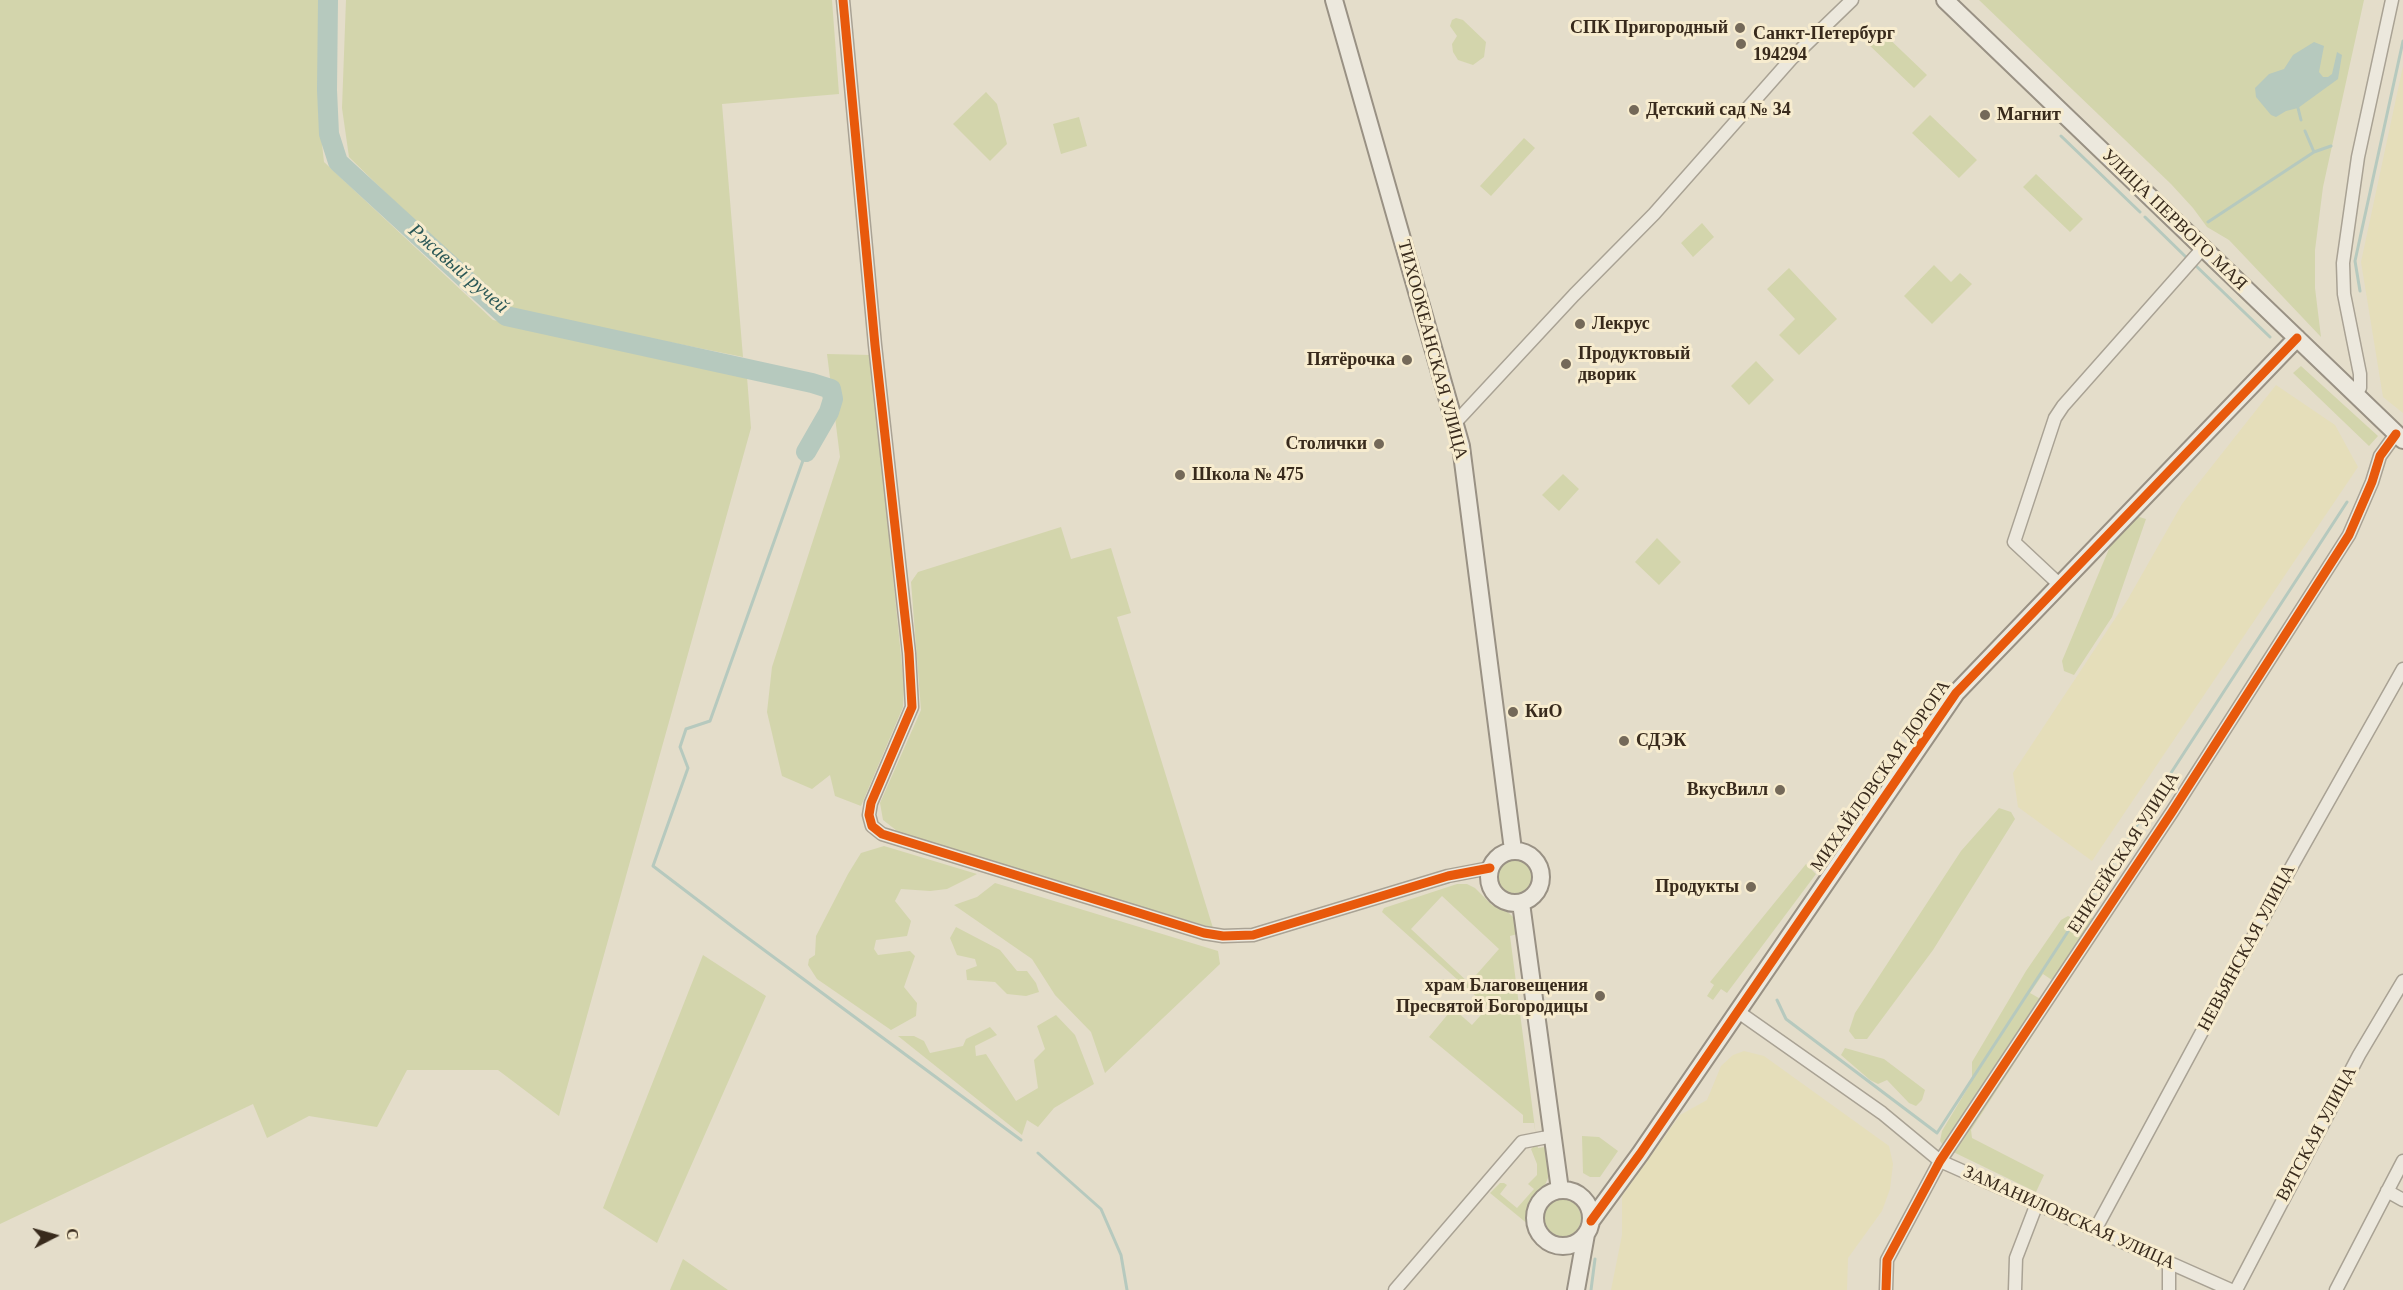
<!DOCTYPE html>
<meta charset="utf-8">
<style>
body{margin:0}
#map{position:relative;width:2403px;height:1290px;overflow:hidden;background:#e4ddca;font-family:"Times New Roman",serif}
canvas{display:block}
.north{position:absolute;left:24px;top:1206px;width:60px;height:60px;-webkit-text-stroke:4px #f7eccf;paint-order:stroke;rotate:84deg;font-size:16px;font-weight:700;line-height:24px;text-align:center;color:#382a1c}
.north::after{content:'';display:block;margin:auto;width:21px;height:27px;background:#382a1c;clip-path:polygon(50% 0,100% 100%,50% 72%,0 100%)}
</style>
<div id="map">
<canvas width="2403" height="1290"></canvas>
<div class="north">С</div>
</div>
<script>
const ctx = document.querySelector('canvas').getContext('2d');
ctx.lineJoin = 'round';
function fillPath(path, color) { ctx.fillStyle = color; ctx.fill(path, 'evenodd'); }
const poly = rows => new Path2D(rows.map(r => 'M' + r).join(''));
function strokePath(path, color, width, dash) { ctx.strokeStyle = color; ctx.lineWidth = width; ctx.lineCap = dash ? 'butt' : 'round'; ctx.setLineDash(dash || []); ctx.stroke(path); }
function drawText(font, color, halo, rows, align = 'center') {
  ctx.font = font + ' "Times New Roman",serif'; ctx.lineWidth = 6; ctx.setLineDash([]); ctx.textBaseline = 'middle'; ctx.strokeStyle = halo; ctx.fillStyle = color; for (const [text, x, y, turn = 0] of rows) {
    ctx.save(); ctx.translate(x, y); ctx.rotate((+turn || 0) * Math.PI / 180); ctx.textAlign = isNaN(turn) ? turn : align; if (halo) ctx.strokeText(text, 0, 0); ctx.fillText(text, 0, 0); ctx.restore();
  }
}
fillPath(poly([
 [2403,66,2403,413,2383,397,2361,262],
 [2276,385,2335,425,2358,467,2092,861,2018,807,2013,773,2128,599,2182,504],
 [1744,1051,1764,1056,1889,1146,1893,1164,1890,1189,1882,1211,1848,1258,1847,1290,1611,1290,1622,1235,1622,1196,1680,1115,1707,1100,1721,1066,1733,1055]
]), '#e5deba');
fillPath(poly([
 [0,0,321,0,318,108,324,162,493,320,747,377,751,428,559,1116,498,1070,407,1070,377,1127,309,1116,267,1138,253,1104,0,1224],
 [346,0,832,0,839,94,722,104,743,357,511,310,478,283,349,157,342,108],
 [1979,0,2364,0,2323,187,2315,250,2315,288,2321,337,2229,240,2207,227,2193,208,2171,184],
 [1456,18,1463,20,1486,42,1484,57,1473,65,1458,60,1453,52,1452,44,1457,36,1450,26,1452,20],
 [1880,30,1927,75,1914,88,1867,43],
 [986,92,997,104,1007,144,990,161,953,124],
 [1930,115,1977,160,1959,178,1912,133],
 [1079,117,1087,146,1061,154,1053,124],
 [1524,138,1535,148,1491,196,1480,186],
 [2036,174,2083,219,2070,232,2023,187],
 [1702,223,1714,237,1693,257,1681,243],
 [1934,265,1951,282,1960,273,1972,284,1932,324,1904,296],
 [1789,268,1837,319,1799,355,1779,335,1795,319,1767,289],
 [827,354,871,355,904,686,903,707,861,806,835,796,830,775,812,789,782,776,767,712,772,667,840,457],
 [1756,361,1774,380,1749,405,1731,386],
 [2301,366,2378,436,2369,446,2293,373],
 [1563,474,1579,489,1559,511,1542,495],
 [2136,516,2146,519,2112,617,2074,675,2064,671,2062,661,2111,544,2130,517],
 [1061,527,1071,559,1111,548,1131,613,1117,617,1213,928,901,834,883,820,880,803,921,710,911,582,918,572],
 [1657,538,1681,562,1659,585,1635,562],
 [1999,808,2011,812,2015,819,1933,950,1867,1039,1855,1039,1849,1031,1855,1013,1961,851],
 [884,846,977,874,947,889,930,891,901,889,895,901,911,921,907,936,876,940,874,949,878,955,910,951,915,956,904,987,917,1003,916,1016,891,1030,817,979,808,965,809,959,815,955,816,936,848,874,861,853],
 '1498 876a18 18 0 1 1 36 0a18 18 0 1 1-36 0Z',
 [1806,864,1816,874,1727,993,1721,989,1713,1000,1707,996,1714,985,1710,982],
 [995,883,1218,951,1220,964,1105,1073,1091,1032,1055,995,1032,959,954,905,977,897],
 [1457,884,1467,884,1475,888,1492,905,1509,913,1516,920,1517,934,1510,936,1536,1136,1534,1123,1523,1123,1523,1115,1429,1037,1458,1002,1461,1005,1456,1011,1472,1025,1488,1007,1382,912,1384,908],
 [1442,896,1499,949,1469,983,1411,929],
 [2068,916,2081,922,2087,917,2093,918,2056,975,2052,980,2043,974,2030,993,2044,1001,2044,1007,2038,1027,1971,1130,1972,1138,2044,1175,2036,1192,1945,1148,1940,1141,1942,1131,1972,1081,1972,1062,2026,971,2061,920],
 [956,927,1000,950,1017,971,1027,971,1036,983,1039,992,1026,996,1007,994,995,982,967,980,966,970,977,966,975,959,957,955,950,938],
 [703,955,766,996,657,1243,603,1208],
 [1056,1015,1075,1035,1094,1084,1054,1108,1038,1127,1027,1120,1022,1135,898,1036,914,1036,924,1041,930,1053,963,1046,966,1039,990,1027,997,1035,975,1046,976,1056,986,1054,1016,1101,1038,1088,1034,1060,1045,1049,1037,1026],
 [1845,1048,1884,1059,1925,1090,1922,1100,1916,1106,1909,1103,1887,1080,1878,1084,1870,1080,1841,1055],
 [1582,1136,1599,1137,1618,1151,1600,1177,1590,1177,1583,1173],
 [1537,1143,1538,1148,1545,1147,1547,1165,1549,1166,1550,1173,1543,1190,1531,1204,1528,1219,1529,1225,1490,1193,1500,1183,1504,1183,1507,1185,1500,1194,1517,1208,1534,1189,1528,1184,1537,1175,1537,1164,1531,1149],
 '1543 1218a19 19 0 1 1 38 0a19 19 0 1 1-38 0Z',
 [683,1259,728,1290,670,1290]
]), '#d3d5ac');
fillPath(poly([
 [2314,42,2324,46,2319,72,2323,77,2328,77,2332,74,2337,52,2342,55,2338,79,2298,108,2286,111,2276,117,2271,115,2256,97,2255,88,2269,74,2284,69,2293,55]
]), '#b6c9be');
strokePath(poly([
 [2298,108,2301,120],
 [2061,136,2140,212],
 [2314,152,2331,146],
 [2145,217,2189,260],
 [2208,222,2314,152,2305,131],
 [2194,264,2270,337],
 [2360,291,2355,261,2403,41],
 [806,452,710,721,686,729,680,747,688,768,653,866,737,930,1021,1140],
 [1777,1000,1786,1019,1937,1133,2347,502],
 [1038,1153,1101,1209,1121,1255,1127,1290],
 [1591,1290,1595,1259]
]), '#b6c9be', 3);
strokePath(poly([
 [328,0,327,90,329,134,338,162,506,316,812,383,831,389,833,399,829,412,806,452]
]), '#b6c9be', 20);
const street = poly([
 [843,0,875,345,909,653,912,707,871,803,869,815,872,826,882,834,1204,933,1223,936,1253,935,1448,876,1490,868],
 [2355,393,2360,388,2360,374,2344,294,2343,263,2358,157,2392,0],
 [1455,423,1574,295,1654,214,1792,58,1852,0],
 [2060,585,2014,542,2055,418,2063,406,2203,248],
 [1737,1011,1882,1113,1940,1161,2231,1290],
 [2387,1191,2403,1200],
 [2095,1230,2279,889,2403,669],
 [1395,1290,1522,1142,1553,1136],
 [1886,1290,1887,1260,1940,1161,2172,812,2349,535,2372,482,2380,456,2396,434],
 [2015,1290,2016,1258,2036,1206],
 [2169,1290,2169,1262],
 [2236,1290,2359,1055,2403,981],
 [2336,1290,2403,1161]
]);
const secondary = poly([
 [1334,0,1461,446,1513,850],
 [1945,0,2403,440],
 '1489 877a26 26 0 1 1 52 0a26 26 0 1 1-52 0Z',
 [1521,903,1560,1190],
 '1535 1218a28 28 0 1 1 56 0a28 28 0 1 1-56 0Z',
 [1591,1221,1640,1154,1956,693,2297,338],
 [1576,1290,1586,1234]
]);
strokePath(street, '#a9a294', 15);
strokePath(secondary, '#999184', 20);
strokePath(street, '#ece8dd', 12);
strokePath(secondary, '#ece8dd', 16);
strokePath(poly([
 [843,0,875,345,909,653,912,707,871,803,869,815,872,826,882,834,1204,933,1223,936,1253,935,1448,876,1490,868],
 [1591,1221,1640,1154,1956,693,2297,338],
 [1886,1290,1887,1260,1940,1161,2172,812,2349,535,2372,482,2380,456,2396,434]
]), '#e8590c', 9);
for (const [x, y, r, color] of [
 [1740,28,6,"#746959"],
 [1741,44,6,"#746959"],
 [1634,110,6,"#746959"],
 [1985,115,6,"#746959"],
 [1580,324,6,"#746959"],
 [1407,360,6,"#746959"],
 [1566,364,6,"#746959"],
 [1379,444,6,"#746959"],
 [1180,475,6,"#746959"],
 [1513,712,6,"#746959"],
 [1624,741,6,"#746959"],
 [1780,790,6,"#746959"],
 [1751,887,6,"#746959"],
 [1600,996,6,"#746959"]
]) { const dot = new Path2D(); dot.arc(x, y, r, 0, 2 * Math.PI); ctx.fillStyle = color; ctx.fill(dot); strokePath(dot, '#f7eccf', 2); }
drawText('bold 18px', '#382a1c', '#f7eccf', [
 ["СПК Пригородный",1728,28,"right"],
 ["Санкт-Петербург",1753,34],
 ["194294",1753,55],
 ["Детский сад № 34",1646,110],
 ["Магнит",1997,115],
 ["Лекрус",1592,324],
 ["Продуктовый",1578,354],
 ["дворик",1578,375],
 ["Пятёрочка",1395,360,"right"],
 ["Столички",1367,444,"right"],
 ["Школа № 475",1192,475],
 ["КиО",1525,712],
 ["СДЭК",1636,741],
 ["ВкусВилл",1768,790,"right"],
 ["Продукты",1739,887,"right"],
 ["храм Благовещения",1588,986,"right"],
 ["Пресвятой Богородицы",1588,1007,"right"]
], 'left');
drawText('18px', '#382a1c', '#f7eccf', [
 ["УЛИЦА ПЕРВОГО МАЯ",2174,220,44],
 ["ТИХООКЕАНСКАЯ УЛИЦА",1432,350,75],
 ["МИХАЙЛОВСКАЯ ДОРОГА",1881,776,-55],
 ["ЕНИСЕЙСКАЯ УЛИЦА",2124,853,-57],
 ["НЕВЬЯНСКАЯ УЛИЦА",2247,948,-62],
 ["ВЯТСКАЯ УЛИЦА",2317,1134,-62],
 ["ЗАМАНИЛОВСКАЯ УЛИЦА",2069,1218,24]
]);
drawText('italic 20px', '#2b5857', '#f7eccf', [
 ["Ржавый ручей",458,269,41]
]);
</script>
